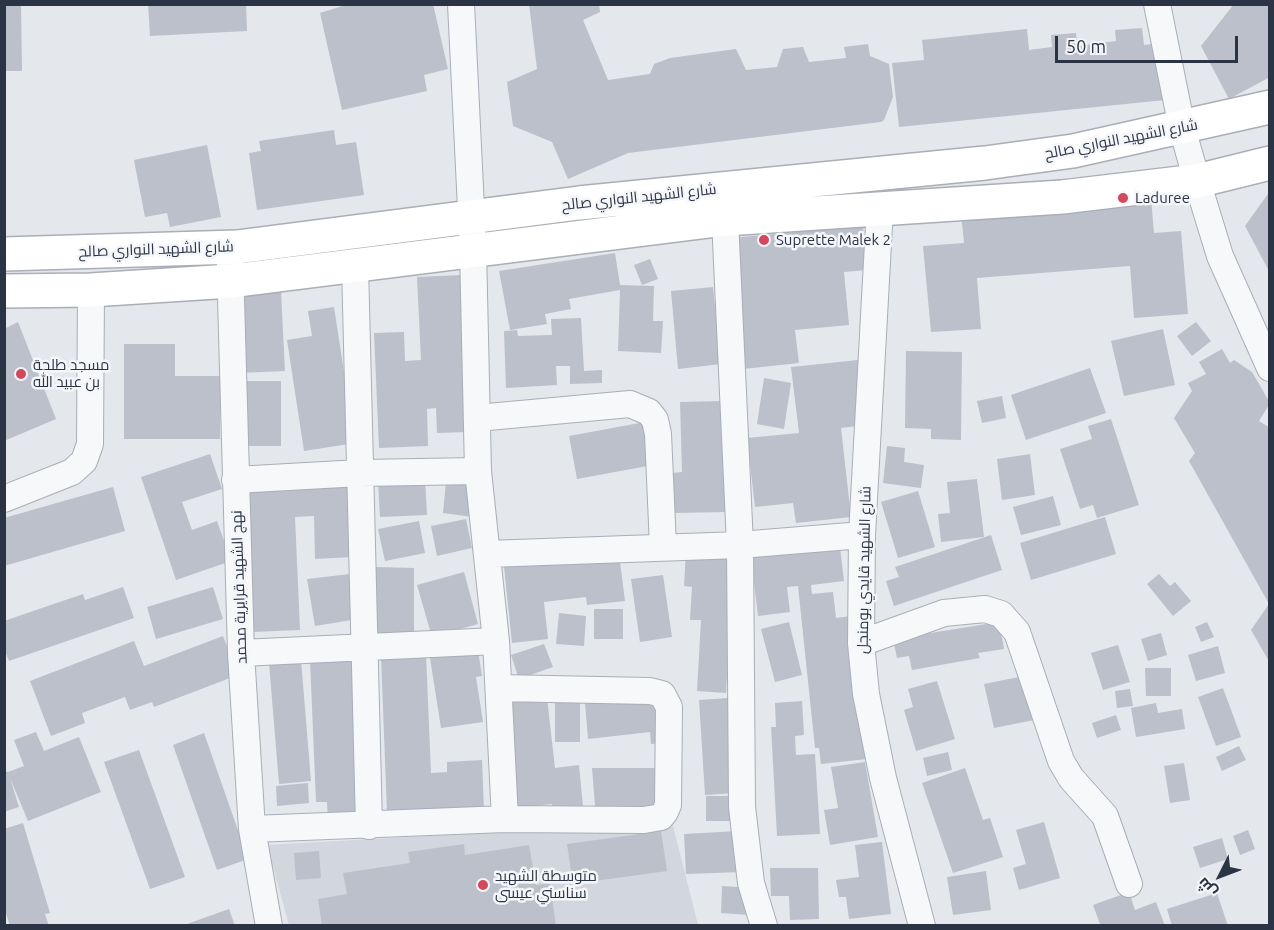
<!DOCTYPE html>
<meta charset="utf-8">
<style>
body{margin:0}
#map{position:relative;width:1274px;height:930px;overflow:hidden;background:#e4e7ec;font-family:Ubuntu,Cairo,sans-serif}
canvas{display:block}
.frame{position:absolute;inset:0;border:6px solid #2b3445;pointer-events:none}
.north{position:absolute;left:1190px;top:846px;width:60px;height:60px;-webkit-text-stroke:4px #f4f6f9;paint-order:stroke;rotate:228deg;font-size:16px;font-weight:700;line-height:24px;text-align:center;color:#2b3445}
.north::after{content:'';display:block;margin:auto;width:21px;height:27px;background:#2b3445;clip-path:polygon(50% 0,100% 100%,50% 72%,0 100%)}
.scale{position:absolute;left:1055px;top:36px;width:183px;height:27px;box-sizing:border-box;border:3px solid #2b3445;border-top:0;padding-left:8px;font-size:18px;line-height:21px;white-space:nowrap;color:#2b3445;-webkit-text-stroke:4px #f4f6f9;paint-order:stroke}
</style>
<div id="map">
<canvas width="1274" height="930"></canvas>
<div class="frame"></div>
<div class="north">ش</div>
<div class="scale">50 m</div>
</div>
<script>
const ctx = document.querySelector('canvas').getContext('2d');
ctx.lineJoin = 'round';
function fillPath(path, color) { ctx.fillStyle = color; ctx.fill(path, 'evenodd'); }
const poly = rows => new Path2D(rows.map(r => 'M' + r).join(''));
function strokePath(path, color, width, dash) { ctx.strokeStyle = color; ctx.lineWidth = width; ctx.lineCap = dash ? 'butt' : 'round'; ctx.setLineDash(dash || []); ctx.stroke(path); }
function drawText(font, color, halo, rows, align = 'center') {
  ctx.font = font + ' Ubuntu,Cairo,sans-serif'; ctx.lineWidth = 5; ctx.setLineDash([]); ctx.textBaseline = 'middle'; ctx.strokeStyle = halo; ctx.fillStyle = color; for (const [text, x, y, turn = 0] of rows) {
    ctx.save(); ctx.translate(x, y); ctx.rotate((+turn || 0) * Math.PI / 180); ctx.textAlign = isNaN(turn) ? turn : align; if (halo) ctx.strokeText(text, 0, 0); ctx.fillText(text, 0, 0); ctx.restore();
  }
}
fillPath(poly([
 [672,822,698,925,289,925,267,845]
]), '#d2d6de');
fillPath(poly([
 [4,4,21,4,22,71,4,71],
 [148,4,246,4,247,31,150,36],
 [349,4,433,4,448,69,424,75,427,91,342,110,320,13],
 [529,4,599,4,600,12,583,20,608,80,650,74,654,64,670,58,736,49,746,70,777,67,783,49,803,47,809,62,846,58,844,47,868,44,870,56,889,64,893,97,884,120,881,122,628,153,568,179,552,142,513,126,507,82,537,69],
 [1234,4,1270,4,1270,77,1229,99,1201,46],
 [1142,28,1144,45,1159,43,1165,100,899,127,892,63,924,60,922,40,1027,29,1029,50,1052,47,1051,35,1076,33,1077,46,1116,41,1115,30],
 [334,130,336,145,356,142,364,195,257,210,249,153,261,151,259,141],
 [207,145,221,217,170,227,167,213,145,217,134,160],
 [1270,191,1270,273,1245,226],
 [1151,198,1154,233,1181,231,1188,314,1134,318,1130,266,977,278,981,329,931,332,923,246,964,243,961,213],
 [863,226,867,270,844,272,849,325,795,330,799,363,743,369,730,238],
 [615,253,620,285,654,286,653,321,663,321,661,353,618,351,620,290,569,299,571,309,545,314,547,324,510,330,499,271],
 [650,259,658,279,642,285,634,265],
 [461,275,468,432,437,433,436,408,427,409,428,446,379,448,374,333,404,332,405,361,421,360,417,277],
 [713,287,721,364,678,369,671,291],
 [281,291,285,371,239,373,235,293],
 [334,307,355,443,304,451,287,340,312,336,308,311],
 [581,318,584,371,602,370,602,383,570,384,570,366,556,366,557,385,506,388,504,331,517,330,518,336,552,335,551,319],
 [18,322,56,419,4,441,4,329],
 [1196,322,1211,341,1192,356,1177,336],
 [1163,329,1175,385,1124,396,1111,341],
 [124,344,175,344,175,376,220,376,220,439,124,439],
 [1222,349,1230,363,1234,360,1252,372,1270,403,1259,421,1270,428,1270,663,1251,630,1269,604,1189,461,1195,453,1174,418,1192,391,1188,383,1206,374,1199,362],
 [906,351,962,352,961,440,931,439,931,429,905,428],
 [858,360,865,425,841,428,851,517,796,523,793,503,755,507,747,438,799,433,791,367],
 [1090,368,1106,413,1026,440,1011,395],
 [764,378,791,383,784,429,757,424],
 [243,381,281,381,281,446,243,446],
 [1002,396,1006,418,982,423,977,401],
 [723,401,726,512,673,513,671,473,682,472,680,402],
 [1111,419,1139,505,1097,518,1093,505,1080,509,1060,449,1092,439,1088,426],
 [645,422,653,465,577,479,569,436],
 [887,446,905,448,904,462,924,465,921,488,883,483],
 [210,454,222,489,182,502,192,530,217,521,231,561,176,580,141,477],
 [1030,454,1035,495,1002,500,997,459],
 [350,478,354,557,315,559,314,516,295,517,300,630,253,632,247,488],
 [425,479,427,515,380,517,378,481],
 [977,479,984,537,941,542,938,514,950,513,947,482],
 [446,482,476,485,473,517,443,513],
 [113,487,125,531,4,566,4,518],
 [918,491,935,547,898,558,881,502],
 [1053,496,1061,525,1021,535,1013,507],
 [1105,517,1116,554,1031,580,1020,543],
 [466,519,472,548,437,556,431,526],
 [419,521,425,553,385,561,378,529],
 [991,535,1002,570,894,606,886,581,899,577,895,567],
 [840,547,844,581,811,585,812,594,833,592,836,618,851,616,867,759,821,764,819,748,815,748,798,586,787,587,790,612,758,616,751,557],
 [686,552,731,555,733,579,726,693,697,691,701,620,690,620,692,587,684,586],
 [619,554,625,601,587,605,586,597,544,602,548,639,512,643,504,567],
 [376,567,414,568,414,639,376,639],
 [464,572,478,624,432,637,417,585],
 [350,574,358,619,315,626,307,579],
 [1159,574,1170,586,1175,582,1191,601,1173,616,1147,584],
 [663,575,672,637,640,642,631,579],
 [123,587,134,618,9,661,4,648,4,621,83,594,85,600],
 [213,587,223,619,156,639,147,607],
 [594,609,623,609,623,639,594,639],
 [559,613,586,616,584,646,556,644],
 [789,622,802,675,775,682,761,629],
 [999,622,1004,649,978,653,980,658,912,670,909,656,897,658,893,639],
 [1207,622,1214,637,1201,642,1195,627],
 [1161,633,1167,655,1148,661,1141,639],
 [223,636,238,675,154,707,152,702,130,710,125,697,82,713,85,723,51,736,30,681,134,641,144,666],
 [544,644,553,667,519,679,511,655],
 [1118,645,1130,682,1103,690,1091,653],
 [1218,646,1225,673,1196,681,1188,655],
 [478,650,482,676,476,677,483,722,441,728,430,658],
 [426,654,431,773,447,772,447,762,482,760,484,810,387,813,381,656],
 [354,658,361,819,328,820,327,802,316,802,310,660],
 [301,660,311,781,279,784,269,663],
 [1145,668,1171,668,1171,696,1146,696],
 [1029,675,1039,719,994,728,984,684],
 [937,681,955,739,916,751,904,710,913,707,908,689],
 [1223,688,1241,737,1216,746,1198,697],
 [1130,689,1133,706,1117,708,1115,691],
 [555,695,580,695,580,742,555,742],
 [658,695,663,743,651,744,650,732,588,739,585,703],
 [547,698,555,768,579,765,583,807,553,811,552,804,516,808,504,703],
 [728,698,735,793,705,795,699,700],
 [802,701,804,735,795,736,796,755,815,754,820,834,777,836,771,727,776,727,775,703],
 [1156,703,1158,713,1182,709,1185,729,1136,737,1131,708],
 [1116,715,1121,730,1097,738,1092,723],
 [36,732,44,751,79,737,101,792,28,821,10,778,19,807,4,812,4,771,8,772,24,766,14,740],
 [204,733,248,859,217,870,173,745],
 [1239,746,1246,760,1222,771,1216,757],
 [139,750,185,877,150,889,104,762],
 [948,752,952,770,927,776,923,758],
 [865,762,878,837,830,845,824,810,838,808,831,767],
 [1184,763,1190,800,1170,803,1164,766],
 [592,768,663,768,663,806,595,806],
 [965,768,983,820,990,818,1003,857,953,873,922,783],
 [308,783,309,803,277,806,276,786],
 [706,796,734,796,734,821,706,821],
 [1044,822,1060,878,1019,890,1013,868,1026,864,1016,830],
 [23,823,50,913,45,914,49,926,10,926,4,907,4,829],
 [1248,830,1255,849,1240,855,1233,836],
 [661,831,667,871,573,884,567,844],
 [738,831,741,872,686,874,684,834],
 [1222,838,1228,859,1200,868,1193,847],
 [882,842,891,914,849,919,846,897,839,897,836,880,859,877,855,845],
 [464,844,465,855,529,845,536,885,550,883,556,926,322,926,318,899,347,894,343,873,410,863,408,852],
 [319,851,321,878,296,880,294,853],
 [770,868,818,868,819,919,790,920,789,896,771,896],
 [986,871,991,910,953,915,947,877],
 [722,886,751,888,749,915,721,913],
 [1129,892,1135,910,1156,902,1165,926,1100,924,1093,905],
 [1217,893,1228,926,1172,926,1167,909],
 [229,909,235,926,184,926,184,925]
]), '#bbc0ca');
const street = poly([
 [461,4,473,249,478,471,496,641,505,819],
 [1157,4,1182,128,1197,181,1220,256,1270,368],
 [880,207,862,535,861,643,866,694,883,778,922,926],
 [725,219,740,545,742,807,751,883,764,926],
 [230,263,241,653,252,829,269,926],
 [355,265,369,826],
 [477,418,630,404,649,412,655,420,658,434,663,546],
 [235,480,360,473,478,471],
 [4,499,72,472,84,461,90,444,91,290],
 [487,554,740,545,862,535],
 [861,643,944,613,985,609,1001,614,1017,632,1061,761,1071,778,1105,816,1129,884],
 [241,653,496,641],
 [252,829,505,819,644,820,661,817,665,812,668,805,669,707,662,694,650,691,499,688]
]);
const secondary = poly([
 [4,254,237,247,579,203,985,163,1073,151,1270,107],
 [4,291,91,290,231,281,725,219,1062,197,1197,181,1270,163]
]);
strokePath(street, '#a9aeb7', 28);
strokePath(secondary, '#a9aeb7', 36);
strokePath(street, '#f7f8fa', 26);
strokePath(secondary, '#fff', 33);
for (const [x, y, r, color] of [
 [1123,198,6,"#d1495b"],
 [764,240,6,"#d1495b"],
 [21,374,6,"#d1495b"],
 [483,885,6,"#d1495b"]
]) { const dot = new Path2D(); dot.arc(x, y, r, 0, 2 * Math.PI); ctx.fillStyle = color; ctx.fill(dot); strokePath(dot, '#f4f6f9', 2); }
drawText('15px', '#2b3445', '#f4f6f9', [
 ["شارع الشهيد النواري صالح",1121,139,-11],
 ["شارع الشهيد النواري صالح",639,197,-6],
 ["شارع الشهيد النواري صالح",156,249,-2],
 ["شارع الشهيد قايدي بومنجل",864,570,-89],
 ["نهج الشهيد قرايرية محمد",239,587,-92]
]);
drawText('15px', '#2b3445', '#f4f6f9', [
 ["Laduree",1135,198],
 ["Suprette Malek 2",776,240],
 ["مسجد طلحة",33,365],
 ["بن عبيد الله",33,382],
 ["متوسطة الشهيد",495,876],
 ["سناسني عيسى",495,893]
], 'left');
</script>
